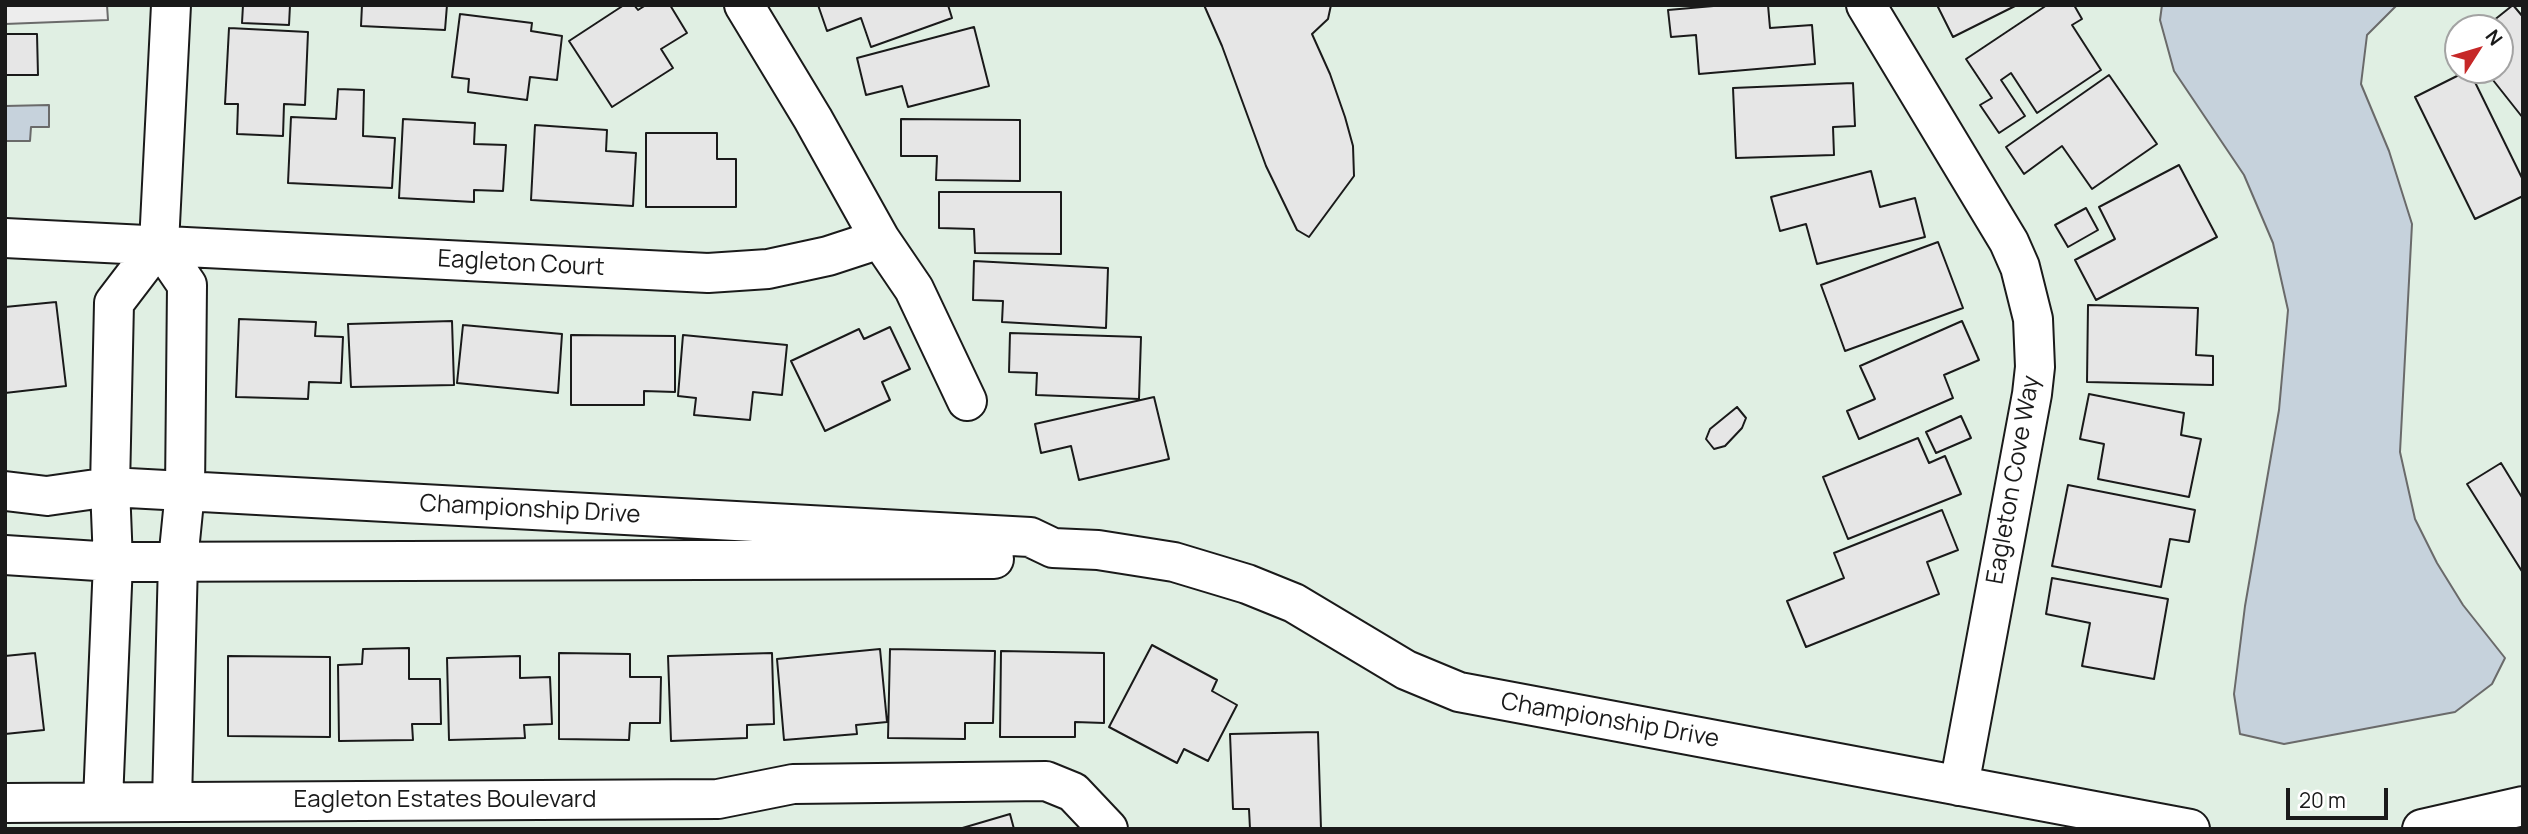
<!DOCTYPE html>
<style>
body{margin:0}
#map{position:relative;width:2528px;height:834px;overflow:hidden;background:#fff;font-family:Manrope,sans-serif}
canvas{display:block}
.frame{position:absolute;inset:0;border:7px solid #1a1a1a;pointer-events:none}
.north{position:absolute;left:2444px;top:14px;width:70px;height:70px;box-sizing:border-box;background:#fff;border:2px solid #a3a3a3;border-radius:50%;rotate:53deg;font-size:19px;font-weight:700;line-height:28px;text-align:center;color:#1a1a1a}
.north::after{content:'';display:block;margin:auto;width:24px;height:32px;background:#c62828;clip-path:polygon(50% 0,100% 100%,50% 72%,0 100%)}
.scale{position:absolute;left:2286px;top:788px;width:102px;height:32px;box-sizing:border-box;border:4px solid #1a1a1a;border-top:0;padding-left:9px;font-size:21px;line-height:24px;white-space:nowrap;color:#1a1a1a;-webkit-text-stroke:5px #fff;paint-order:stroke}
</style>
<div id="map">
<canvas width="2528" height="834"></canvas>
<div class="frame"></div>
<div class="north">N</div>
<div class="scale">20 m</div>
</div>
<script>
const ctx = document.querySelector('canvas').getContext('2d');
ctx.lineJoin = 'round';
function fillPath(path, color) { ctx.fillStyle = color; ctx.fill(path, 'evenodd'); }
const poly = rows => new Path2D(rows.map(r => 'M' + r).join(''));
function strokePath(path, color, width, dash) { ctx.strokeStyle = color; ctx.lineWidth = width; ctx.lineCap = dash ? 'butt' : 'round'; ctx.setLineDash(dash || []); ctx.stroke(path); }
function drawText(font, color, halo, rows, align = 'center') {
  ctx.font = font + ' Manrope,sans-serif'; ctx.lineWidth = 5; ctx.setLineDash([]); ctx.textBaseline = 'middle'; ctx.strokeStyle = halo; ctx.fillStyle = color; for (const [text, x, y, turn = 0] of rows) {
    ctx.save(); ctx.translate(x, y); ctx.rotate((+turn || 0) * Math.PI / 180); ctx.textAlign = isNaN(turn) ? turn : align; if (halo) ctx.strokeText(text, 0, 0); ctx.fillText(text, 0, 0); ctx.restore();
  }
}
const green = poly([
 [5,5,2523,5,2523,829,5,829,5,5],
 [2458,28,2500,28,2500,70,2458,70,2458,28]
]);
fillPath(green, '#e0efe3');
strokePath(green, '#6a6a6a', 2);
const parking = poly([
 [5,5,107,5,108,20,5,24,5,5]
]);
fillPath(parking, '#ededed');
strokePath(parking, '#6a6a6a', 2);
const water = poly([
 [2162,5,2397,5,2367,35,2361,84,2389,151,2412,224,2400,452,2415,519,2437,563,2463,605,2505,658,2492,684,2455,712,2284,744,2240,734,2234,694,2245,606,2279,410,2288,310,2273,243,2244,175,2174,71,2160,20,2162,5],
 [49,105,49,127,31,127,30,141,5,141,5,106,49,105]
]);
fillPath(water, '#c6d2dc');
strokePath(water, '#6a6a6a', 2);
const building = poly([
 [243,5,290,5,289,25,242,23,243,5],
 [362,5,447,5,445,30,361,26,362,5],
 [624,5,634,5,638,10,646,5,670,5,687,33,661,49,673,68,612,107,569,41,624,5],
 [818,5,948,5,952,18,871,47,861,18,827,31,818,5],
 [1204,5,1331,5,1328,19,1312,34,1330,74,1345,117,1353,146,1354,176,1309,237,1297,230,1266,166,1222,46,1204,5],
 [1725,5,1768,5,1770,28,1812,25,1815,64,1699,74,1696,35,1671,37,1668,10,1725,5],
 [1937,5,2017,5,1953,37,1937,5],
 [2047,5,2074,5,2082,19,2072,25,2101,70,2037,113,2011,73,2001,80,2025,116,1999,133,1980,105,1992,98,1966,59,2047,5],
 [2513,5,2523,17,2523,118,2485,70,2500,70,2501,32,2493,21,2513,5],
 [460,14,532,23,531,31,562,36,557,80,530,77,527,100,468,92,469,79,452,77,460,14],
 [974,27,989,86,908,107,902,86,866,95,857,58,974,27],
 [229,28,308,32,305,105,284,104,283,136,237,134,238,104,225,104,229,28],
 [5,34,37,34,38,75,5,75,5,34],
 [2469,70,2523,180,2523,196,2475,219,2415,97,2469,70],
 [2109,75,2157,144,2092,189,2062,146,2024,174,2006,147,2109,75],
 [1853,83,1855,126,1833,127,1834,155,1736,158,1733,88,1853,83],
 [338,89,364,90,363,136,395,138,392,188,288,183,291,117,336,119,338,89],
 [403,119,475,123,474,144,506,145,503,191,474,190,474,202,399,198,403,119],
 [901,119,1020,120,1020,181,936,180,937,156,901,156,901,119],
 [535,125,607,130,606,151,636,153,633,206,531,200,535,125],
 [646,133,717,133,717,159,736,159,736,207,646,207,646,133],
 [2179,165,2217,237,2096,300,2075,260,2115,239,2099,207,2179,165],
 [1871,171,1880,207,1915,198,1925,237,1817,264,1806,224,1780,231,1771,197,1871,171],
 [939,192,1061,192,1061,254,975,253,974,229,939,228,939,192],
 [2086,208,2098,230,2068,247,2055,225,2086,208],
 [1938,242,1963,308,1845,351,1821,285,1938,242],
 [974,261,1108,268,1106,328,1002,322,1003,301,973,300,974,261],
 [56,302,66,386,5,393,5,307,56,302],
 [2088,305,2198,308,2196,355,2213,356,2213,385,2087,382,2088,305],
 [239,319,316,322,315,336,343,337,341,383,309,382,308,399,236,397,239,319],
 [452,321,454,385,351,387,348,324,452,321],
 [1962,321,1979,360,1944,375,1953,398,1859,439,1847,411,1875,399,1860,366,1962,321],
 [463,325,562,334,558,393,457,383,463,325],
 [890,327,910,369,882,382,890,400,825,431,791,361,859,329,864,339,890,327],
 [1010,333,1141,337,1139,399,1036,395,1037,373,1009,372,1010,333],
 [571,335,675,336,675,392,644,391,644,405,571,405,571,335],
 [683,335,787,345,782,395,753,392,750,420,694,415,696,398,678,396,683,335],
 [2089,394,2184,413,2181,435,2201,439,2189,497,2098,479,2104,444,2080,439,2089,394],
 [1154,397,1169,459,1079,480,1071,446,1041,453,1035,424,1154,397],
 [1737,407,1746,418,1742,428,1725,446,1714,449,1706,439,1710,429,1737,407],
 [1961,416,1971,438,1936,453,1926,432,1961,416],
 [1918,438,1929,463,1945,456,1961,494,1848,539,1823,477,1918,438],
 [2501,463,2523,499,2523,573,2467,484,2501,463],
 [2068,485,2195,510,2189,542,2170,539,2161,587,2052,566,2068,485],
 [1942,510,1958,550,1927,562,1939,594,1806,647,1787,601,1844,578,1834,553,1942,510],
 [2052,578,2168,599,2154,679,2082,666,2090,623,2046,614,2052,578],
 [1152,645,1217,680,1212,691,1237,705,1208,761,1184,749,1177,763,1109,727,1152,645],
 [409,648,409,679,440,679,441,724,412,724,413,740,339,741,338,665,362,664,363,649,409,648],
 [880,649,887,722,856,725,857,734,784,740,777,659,880,649],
 [890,649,995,651,993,723,965,723,965,739,888,738,890,649],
 [1001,651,1104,653,1104,723,1075,722,1075,737,1000,737,1001,651],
 [35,653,44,730,5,734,5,656,35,653],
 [559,653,630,654,630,677,661,677,660,723,630,723,629,740,559,739,559,653],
 [772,653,774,724,747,725,747,738,671,741,668,656,772,653],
 [228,656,330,657,330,737,228,736,228,656],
 [520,656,520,678,550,677,552,724,524,725,525,738,449,740,447,658,520,656],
 [1318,732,1321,829,1250,829,1249,809,1233,809,1230,734,1318,732],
 [1010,814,1014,829,959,829,1010,814]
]);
fillPath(building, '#e6e6e6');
strokePath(building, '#1a1a1a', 2);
const minor = poly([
 [744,5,813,119,880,239,914,289,967,401],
 [1866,5,2009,242,2020,267,2033,319,2035,367,2032,394,1959,786],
 [5,238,708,273,768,269,828,256,880,239],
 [159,244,187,285,185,491,178,561,172,801],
 [5,491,47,496,110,487,1030,537,1053,548,1098,550,1174,562,1247,584,1294,603,1406,670,1459,692,2190,829],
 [5,555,113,562,994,559],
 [103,801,113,562,110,487,114,303,159,244,171,5],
 [5,803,718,799,793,784,1046,781,1073,792,1108,829],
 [2422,829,2523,806]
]);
strokePath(minor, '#1a1a1a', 42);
strokePath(minor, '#fff', 38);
drawText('24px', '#1a1a1a', '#fff', [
 ["Eagleton Court",521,264,3],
 ["Eagleton Cove Way",2014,480,-80],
 ["Championship Drive",530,510,3],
 ["Championship Drive",1610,721,10],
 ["Eagleton Estates Boulevard",445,800]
]);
</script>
